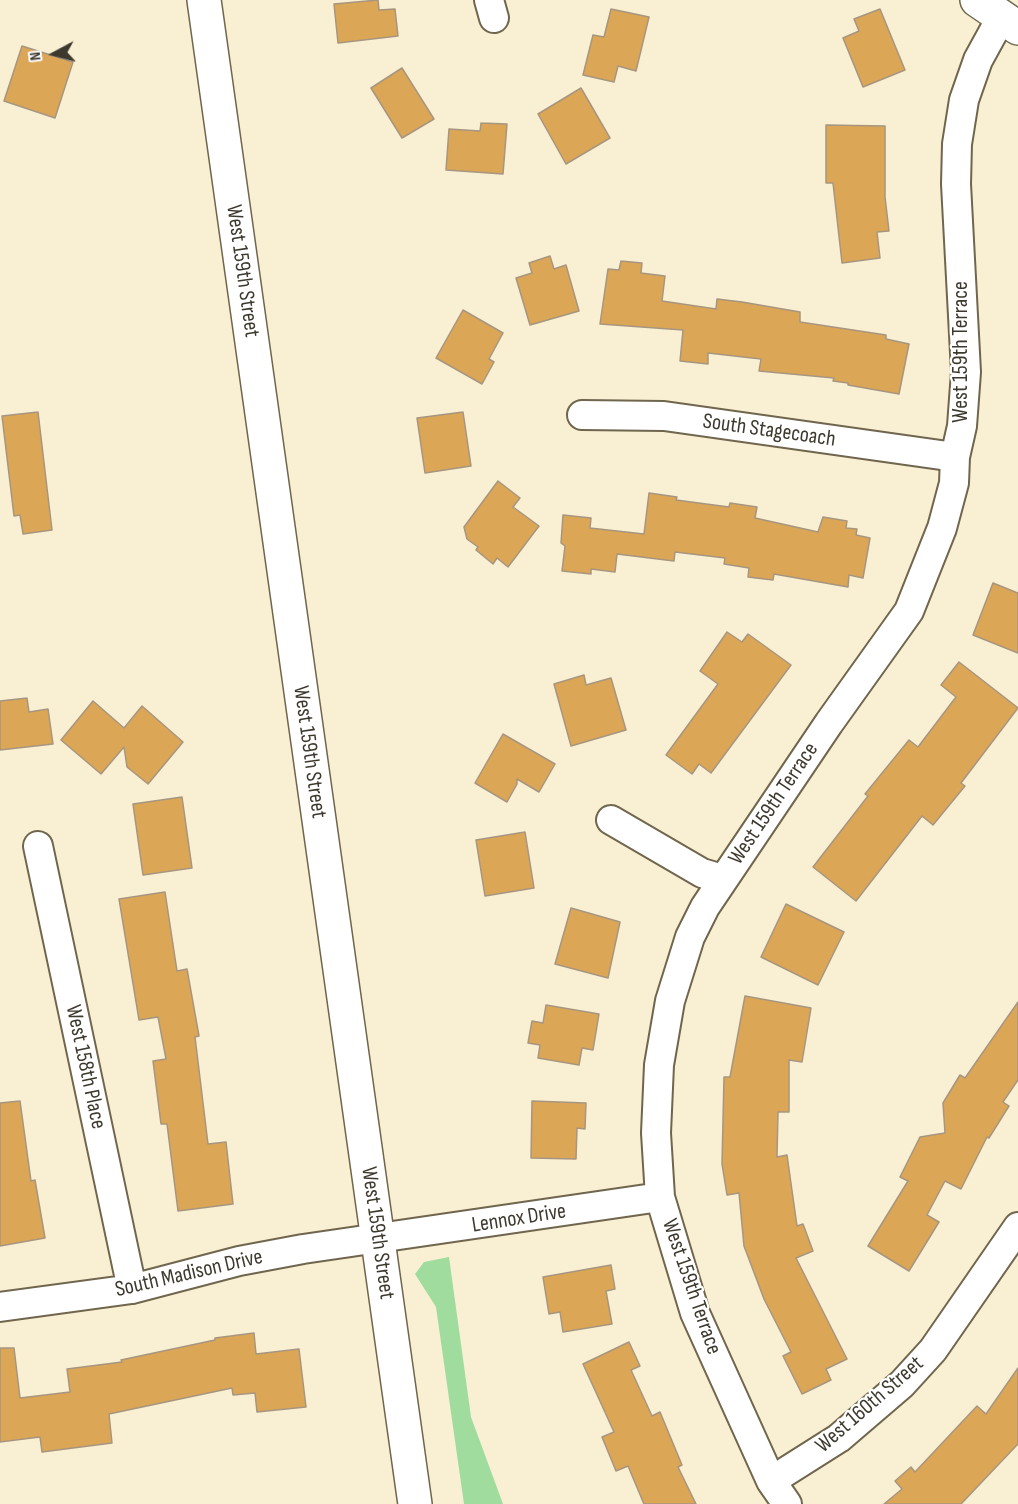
<!DOCTYPE html>
<style>
body{margin:0}
#map{position:relative;width:1018px;height:1504px;overflow:hidden;background:#f9efd3;font-family:"Sofia Sans Condensed",sans-serif}
canvas{display:block}
.north{position:absolute;left:24px;top:24px;width:60px;height:60px;-webkit-text-stroke:4px #fff;paint-order:stroke;rotate:263deg;font-size:16px;font-weight:700;line-height:24px;text-align:center;color:#3d392e}
.north::after{content:'';display:block;margin:auto;width:21px;height:27px;background:#3d392e;clip-path:polygon(50% 0,100% 100%,50% 72%,0 100%)}
</style>
<div id="map">
<canvas width="1018" height="1504"></canvas>
<div class="north">N</div>
</div>
<script>
const ctx = document.querySelector('canvas').getContext('2d');
ctx.lineJoin = 'round';
function fillPath(path, color) { ctx.fillStyle = color; ctx.fill(path, 'evenodd'); }
const poly = rows => new Path2D(rows.map(r => 'M' + r).join(''));
function strokePath(path, color, width, dash) { ctx.strokeStyle = color; ctx.lineWidth = width; ctx.lineCap = dash ? 'butt' : 'round'; ctx.setLineDash(dash || []); ctx.stroke(path); }
function drawText(font, color, halo, rows, align = 'center') {
  ctx.font = font + ' "Sofia Sans Condensed",sans-serif'; ctx.lineWidth = 4.5; ctx.setLineDash([]); ctx.textBaseline = 'middle'; ctx.strokeStyle = halo; ctx.fillStyle = color; for (const [text, x, y, turn = 0] of rows) {
    ctx.save(); ctx.translate(x, y); ctx.rotate((+turn || 0) * Math.PI / 180); ctx.textAlign = isNaN(turn) ? turn : align; if (halo) ctx.strokeText(text, 0, 0); ctx.fillText(text, 0, 0); ctx.restore();
  }
}
fillPath(poly([
 [449,1257,471,1417,503,1504,464,1504,436,1307,415,1274,424,1262]
]), '#9fdc9d');
const building = poly([
 [378,0,379,10,395,9,398,36,338,43,334,4,378,0],
 [611,9,649,17,636,71,618,66,614,82,583,75,593,35,604,37,611,9],
 [880,9,905,70,863,87,843,38,859,31,854,19,880,9],
 [22,46,73,62,55,118,4,101,22,46],
 [402,68,434,119,402,138,371,88,402,68],
 [581,88,610,138,566,164,538,114,581,88],
 [481,123,507,124,503,174,446,170,449,129,480,131,481,123],
 [826,125,885,126,885,197,889,231,877,232,880,258,842,263,833,183,826,183,826,125],
 [550,256,554,269,566,265,579,311,530,325,516,278,532,273,529,263,550,256],
 [621,261,642,263,641,273,665,276,662,301,716,309,717,299,742,302,800,312,800,322,886,335,886,339,909,344,899,394,848,385,848,383,833,381,834,378,759,371,761,359,708,353,708,364,680,361,683,330,600,324,608,269,619,270,621,261],
 [463,310,503,333,489,359,494,362,482,384,436,358,463,310],
 [38,412,52,530,23,534,20,515,14,516,2,416,38,412],
 [463,412,471,466,425,473,417,418,463,412],
 [498,481,520,498,513,507,539,526,508,567,497,558,493,564,476,550,478,547,467,539,464,527,498,481],
 [649,493,677,497,676,500,729,507,730,503,757,507,755,518,818,532,823,517,847,521,846,528,857,529,856,535,870,538,863,578,849,575,848,587,774,574,773,580,748,577,749,568,724,564,725,558,675,552,674,561,617,554,615,572,591,569,591,574,562,571,565,546,561,543,563,515,591,518,590,528,644,534,649,493],
 [993,583,1018,593,1018,653,973,635,993,583],
 [727,632,742,642,748,634,791,665,711,773,699,764,692,774,666,755,718,684,700,671,727,632],
 [959,662,1018,708,961,783,965,786,933,825,922,816,856,901,813,867,868,796,865,794,909,740,918,747,956,697,941,685,959,662],
 [584,675,586,685,611,678,626,730,571,746,554,684,584,675],
 [27,698,29,712,48,709,53,744,0,750,0,701,27,698],
 [93,701,124,728,142,706,183,742,148,784,127,767,124,747,101,774,61,740,93,701],
 [503,734,555,764,539,792,517,779,517,784,507,802,475,783,503,734],
 [182,797,192,868,143,875,133,804,182,797],
 [525,832,534,888,485,896,476,840,525,832],
 [165,892,177,971,187,969,199,1036,195,1037,208,1144,226,1142,233,1204,178,1211,167,1124,161,1124,153,1061,166,1059,158,1017,139,1020,119,899,165,892],
 [786,904,844,932,818,985,761,957,786,904],
 [571,908,620,922,608,978,555,964,571,908],
 [745,996,811,1008,802,1062,789,1060,789,1112,778,1112,777,1157,787,1155,797,1226,803,1224,813,1251,796,1258,847,1359,826,1369,831,1380,802,1394,783,1356,791,1352,764,1299,744,1246,739,1193,727,1195,722,1164,724,1077,730,1077,745,996],
 [1018,1002,1018,1080,1003,1102,1009,1106,989,1138,987,1137,961,1189,945,1181,927,1215,939,1222,909,1271,868,1246,908,1181,900,1177,920,1137,945,1133,943,1103,960,1075,965,1078,1018,1002],
 [546,1005,599,1014,593,1050,582,1048,579,1065,538,1058,540,1045,528,1043,532,1021,543,1023,546,1005],
 [20,1101,31,1181,35,1180,45,1238,0,1246,0,1103,20,1101],
 [532,1101,586,1103,585,1129,577,1128,576,1159,531,1158,532,1101],
 [611,1265,615,1289,606,1291,612,1324,563,1332,560,1312,549,1314,543,1277,611,1265],
 [254,1333,256,1354,299,1349,306,1407,257,1412,255,1393,233,1395,232,1388,109,1414,112,1443,42,1452,40,1437,0,1442,0,1348,14,1348,20,1398,70,1392,67,1369,122,1362,121,1360,215,1340,215,1338,254,1333],
 [629,1342,640,1366,631,1370,652,1416,660,1412,682,1465,678,1467,696,1504,644,1504,628,1466,616,1471,602,1437,614,1432,583,1364,629,1342],
 [1018,1368,1018,1444,961,1504,884,1504,902,1489,895,1481,911,1467,915,1472,977,1406,986,1414,1018,1368]
]);
fillPath(building, '#dca657');
strokePath(building, '#a7967f', 1.5);
const minor = poly([
 [489,0,494,18],
 [582,415,664,416,955,457],
 [611,820,702,873,722,879],
 [38,846,132,1289],
 [0,1307,132,1289,239,1261,303,1249,660,1197],
 [771,1481,839,1438,902,1384,933,1350,1018,1227],
 [787,1504,771,1481,695,1313,660,1197,656,1133,659,1065,670,1001,690,937,705,907,829,723,909,611,942,528,954,483,955,457,962,426,966,372,956,184,957,144,964,100,978,60,1001,18]
]);
const tertiary = poly([
 [977,0,1018,28]
]);
const secondary = poly([
 [204,0,415,1504]
]);
strokePath(minor, '#70664e', 32);
strokePath(tertiary, '#70664e', 36);
strokePath(secondary, '#70664e', 36);
strokePath(minor, '#fff', 28);
strokePath(tertiary, '#fff', 33);
strokePath(secondary, '#fff', 33);
drawText('22px', '#3d392e', '#fff', [
 ["West 159th Street",242,271,82],
 ["West 159th Terrace",961,352,-90],
 ["South Stagecoach",769,431,8],
 ["West 159th Street",309,752,82],
 ["West 159th Terrace",774,804,-56],
 ["West 158th Place",85,1067,78],
 ["Lennox Drive",519,1219,-9],
 ["West 159th Street",377,1233,82],
 ["South Madison Drive",189,1274,-13],
 ["West 159th Terrace",691,1287,71],
 ["West 160th Street",870,1405,-41]
]);
</script>
